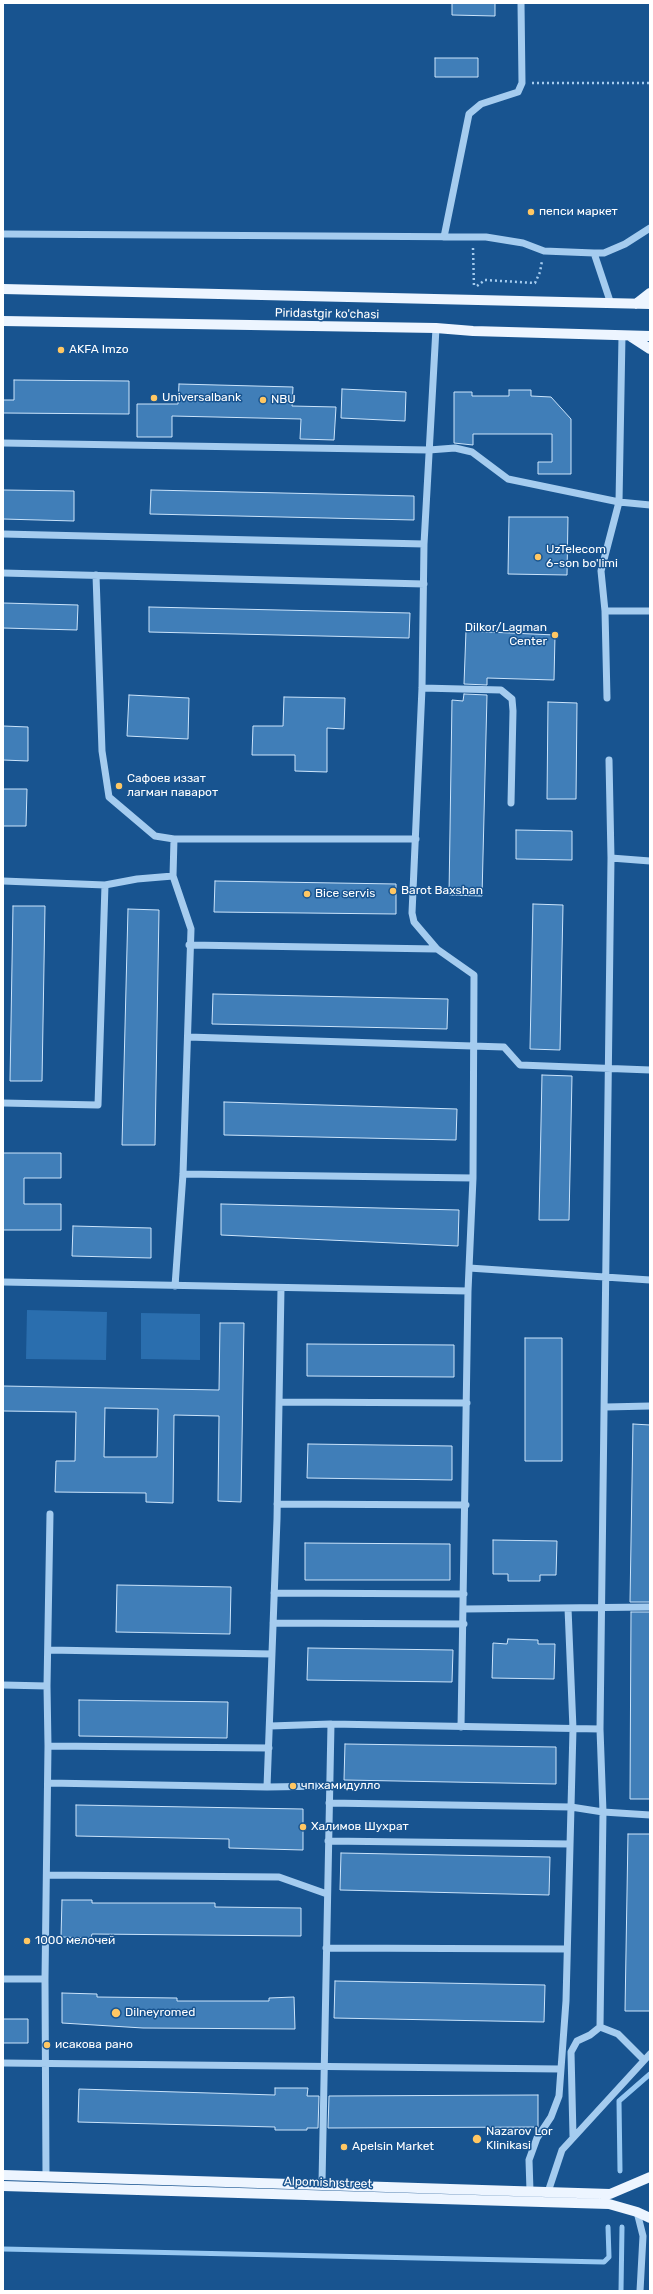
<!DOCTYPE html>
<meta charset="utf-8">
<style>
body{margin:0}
#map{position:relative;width:653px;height:2294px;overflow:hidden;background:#185490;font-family:Rubik,sans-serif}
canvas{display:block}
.frame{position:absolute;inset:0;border:4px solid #fff;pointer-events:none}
</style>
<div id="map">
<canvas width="653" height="2294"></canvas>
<div class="frame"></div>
</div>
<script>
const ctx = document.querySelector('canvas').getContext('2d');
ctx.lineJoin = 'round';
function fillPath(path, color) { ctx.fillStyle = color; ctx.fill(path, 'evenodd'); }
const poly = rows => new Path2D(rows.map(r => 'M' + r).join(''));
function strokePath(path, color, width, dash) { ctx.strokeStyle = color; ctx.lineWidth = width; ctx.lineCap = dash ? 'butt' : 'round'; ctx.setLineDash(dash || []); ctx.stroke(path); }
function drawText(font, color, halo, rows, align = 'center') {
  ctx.font = font + ' Rubik,sans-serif'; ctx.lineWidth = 3; ctx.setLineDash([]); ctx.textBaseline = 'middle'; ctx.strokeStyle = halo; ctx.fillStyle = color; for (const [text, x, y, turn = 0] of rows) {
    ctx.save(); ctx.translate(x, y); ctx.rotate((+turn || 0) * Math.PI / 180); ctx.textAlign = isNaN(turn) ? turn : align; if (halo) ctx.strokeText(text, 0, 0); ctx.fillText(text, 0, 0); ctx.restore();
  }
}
fillPath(poly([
 [27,1310,107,1312,106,1360,26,1359],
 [141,1313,200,1314,200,1360,141,1359]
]), '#2a6eae');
strokePath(poly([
 [620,2171,619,2101,650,2074],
 [3,2249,604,2262,609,2257,608,2227],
 [621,2291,622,2227]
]), '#97c8f2', 5);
const building = poly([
 [452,3,495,3,495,16,452,15,452,3],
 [435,58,478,58,478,77,435,77,435,58],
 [14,380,129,381,129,414,3,413,3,400,14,400,14,380],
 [179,384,293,387,292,406,336,407,334,440,300,439,301,419,172,416,172,437,137,437,137,404,178,404,179,384],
 [342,389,406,392,405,421,341,418,342,389],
 [509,390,531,390,531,396,551,397,571,419,571,474,538,474,538,462,552,462,552,434,473,434,473,445,454,443,454,392,472,392,472,396,509,396,509,390],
 [3,490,74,491,74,521,3,519,3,490],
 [151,490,414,496,414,520,150,514,151,490],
 [509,517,568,517,567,575,508,574,509,517],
 [3,603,78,605,77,630,3,628,3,603],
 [149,607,410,613,409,638,149,632,149,607],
 [466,631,555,635,554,680,487,678,487,685,464,684,466,631],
 [464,694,487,695,482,896,449,895,452,700,463,701,464,694],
 [129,695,189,698,188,739,127,736,129,695],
 [284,697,345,698,344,729,327,728,327,772,295,771,295,755,252,755,253,726,283,726,284,697],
 [548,702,577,703,576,799,547,799,548,702],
 [3,726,28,727,28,761,3,760,3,726],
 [3,789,27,789,26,826,3,826,3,789],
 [516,830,572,831,572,860,516,859,516,830],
 [215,881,396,884,396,914,214,912,215,881],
 [533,904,563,905,560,1050,530,1049,533,904],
 [13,906,45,906,42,1081,10,1081,13,906],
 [128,909,159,910,155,1145,122,1145,128,909],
 [213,994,448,999,447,1029,212,1024,213,994],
 [542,1075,572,1076,569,1220,539,1220,542,1075],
 [224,1102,457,1109,456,1140,224,1135,224,1102],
 [3,1153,61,1153,61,1178,24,1178,24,1204,61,1204,61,1230,3,1230,3,1153],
 [221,1204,459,1210,458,1246,221,1235,221,1204],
 [73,1226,151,1228,151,1258,72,1256,73,1226],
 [220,1323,244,1323,241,1502,218,1501,219,1416,174,1415,173,1503,146,1502,146,1493,55,1492,56,1461,75,1461,76,1412,3,1411,3,1386,219,1390,220,1323],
 [105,1408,158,1409,157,1457,104,1457,105,1408],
 [525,1338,562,1338,562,1461,525,1461,525,1338],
 [307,1344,454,1345,454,1377,307,1376,307,1344],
 [633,1424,650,1425,650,1602,630,1602,633,1424],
 [308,1444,452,1446,452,1480,307,1478,308,1444],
 [493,1540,557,1541,556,1575,540,1575,540,1581,508,1581,508,1574,493,1574,493,1540],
 [305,1543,450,1544,450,1580,305,1580,305,1543],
 [117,1585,231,1587,230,1634,116,1632,117,1585],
 [631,1612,650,1612,650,1799,630,1799,631,1612],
 [508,1639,538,1640,538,1644,555,1644,554,1679,492,1678,493,1643,507,1644,508,1639],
 [308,1648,453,1650,452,1682,307,1680,308,1648],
 [79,1700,228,1702,227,1738,79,1736,79,1700],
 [345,1744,556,1747,556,1784,344,1780,345,1744],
 [76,1805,303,1809,303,1850,229,1848,229,1839,76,1836,76,1805],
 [628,1834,650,1834,650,2011,625,2011,628,1834],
 [341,1853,550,1857,549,1895,340,1890,341,1853],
 [62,1900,92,1900,92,1903,215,1903,215,1907,301,1908,301,1936,92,1934,91,1938,61,1937,62,1900],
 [335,1981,545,1985,544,2022,334,2018,335,1981],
 [62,1993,97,1994,97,1997,177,1998,177,2001,269,2001,269,1998,294,1997,295,2029,143,2028,62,2023,62,1993],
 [3,2019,28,2019,28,2043,3,2043,3,2019],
 [275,2088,308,2088,307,2096,319,2096,318,2128,307,2128,307,2130,275,2130,275,2127,78,2122,79,2089,275,2095,275,2088],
 [538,2095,538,2127,328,2128,329,2096,538,2095]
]);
fillPath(building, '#407eb8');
strokePath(building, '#cbe4fb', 1);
strokePath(poly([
 [532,83,650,83],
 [473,248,474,287],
 [477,286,485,280,535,283,540,272,542,261]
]), '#a5ccef', 2.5, [2, 3]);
strokePath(poly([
 [3,234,486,237,523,243,544,251,594,253,611,304],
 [444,237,469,114,481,104,518,92,522,83,521,3],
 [594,253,604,253,625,244,650,228],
 [436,328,424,544,422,688,412,913,414,922,437,949,474,975,473,1178,468,1291,461,1727],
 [3,443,429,450,455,448,472,452,508,479,619,502,650,505],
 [3,534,424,544],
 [3,573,424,584],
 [96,575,102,751,109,797,155,836,174,839,416,839],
 [605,611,650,611],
 [422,688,501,690,512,699,513,711,511,803],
 [607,698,605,611,601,571,619,502,622,336],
 [609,760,611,858],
 [174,839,173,876,191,929,183,1174,175,1286],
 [3,881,105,885,137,879,173,876],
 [189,945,437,949],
 [188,1037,504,1047,520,1065,650,1070],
 [3,1103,98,1105,105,885],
 [183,1174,473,1178],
 [469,1268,650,1280],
 [3,1282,468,1291],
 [281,1288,277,1519,267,1787,329,1786],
 [279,1402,467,1403],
 [606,1407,650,1406],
 [277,1504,466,1505],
 [274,1593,464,1594],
 [464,1609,650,1607],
 [273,1623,464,1624],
 [48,1650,272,1654],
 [3,1685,47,1686],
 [270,1726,331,1724,600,1729,603,1812,650,1815],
 [600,1729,611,858,650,861],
 [48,1746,269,1748],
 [48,1783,267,1787],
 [329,1803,571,1807,603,1812,600,2027,590,2035,577,2041,571,2052,573,2136],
 [328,1841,570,1844],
 [47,1875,279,1877,327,1894],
 [326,1948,567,1949],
 [3,1979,45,1979],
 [600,2027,618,2034,644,2060],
 [3,2063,560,2069],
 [46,2176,45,1979,48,1746,47,1686,50,1514],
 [322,2183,331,1724],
 [530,2191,529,2160,537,2138,551,2117,559,2096,566,2001,573,1729,568,1608],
 [548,2192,562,2150,650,2054],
 [637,2212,643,2236,640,2291]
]), '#a5ccef', 7);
strokePath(poly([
 [3,289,650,304],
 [636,304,650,293],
 [3,321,436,328,473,331,650,336],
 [630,336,650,349],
 [3,2175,610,2194,650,2177],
 [3,2186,609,2204,637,2212,650,2218]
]), '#edf5ff', 10);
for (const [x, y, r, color] of [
 [531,212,4,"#ffc763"],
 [61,350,4,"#ffc763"],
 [154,398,4,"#ffc763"],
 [263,400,4,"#ffc763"],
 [538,557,4,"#ffc763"],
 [555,635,4,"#ffc763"],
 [119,786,4,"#ffc763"],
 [393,891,4,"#ffc763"],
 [307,894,4,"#ffc763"],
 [293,1786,4,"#ffc763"],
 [303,1827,4,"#ffc763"],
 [27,1941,4,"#ffc763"],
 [116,2013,5,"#ffc763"],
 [47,2045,4,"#ffc763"],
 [477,2139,5,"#ffc763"],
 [344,2147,4,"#ffc763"]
]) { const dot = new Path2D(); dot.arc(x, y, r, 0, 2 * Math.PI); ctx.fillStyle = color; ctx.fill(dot); strokePath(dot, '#185490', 1.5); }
drawText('12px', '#fff', '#185490', [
 ["пепси маркет",539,212],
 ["AKFA Imzo",69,350],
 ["Universalbank",162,398],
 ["NBU",271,400],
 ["UzTelecom",546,550],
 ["6-son bo'limi",546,564],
 ["Dilkor/Lagman",547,628,"right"],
 ["Center",547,642,"right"],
 ["Сафоев иззат",127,779],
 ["лагман паварот",127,793],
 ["Barot Baxshan",401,891],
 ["Bice servis",315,894],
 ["чп хамидулло",301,1786],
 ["Халимов Шухрат",311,1827],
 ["1000 мелочей",35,1941],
 ["Dilneyromed",125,2013],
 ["исакова рано",55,2045],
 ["Nazarov Lor",486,2132],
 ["Klinikasi",486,2146],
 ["Apelsin Market",352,2147]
], 'left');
drawText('12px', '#fff', '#185490', [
 ["Piridastgir ko'chasi",327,314,1],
 ["Alpomish street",328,2183,2]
]);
</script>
